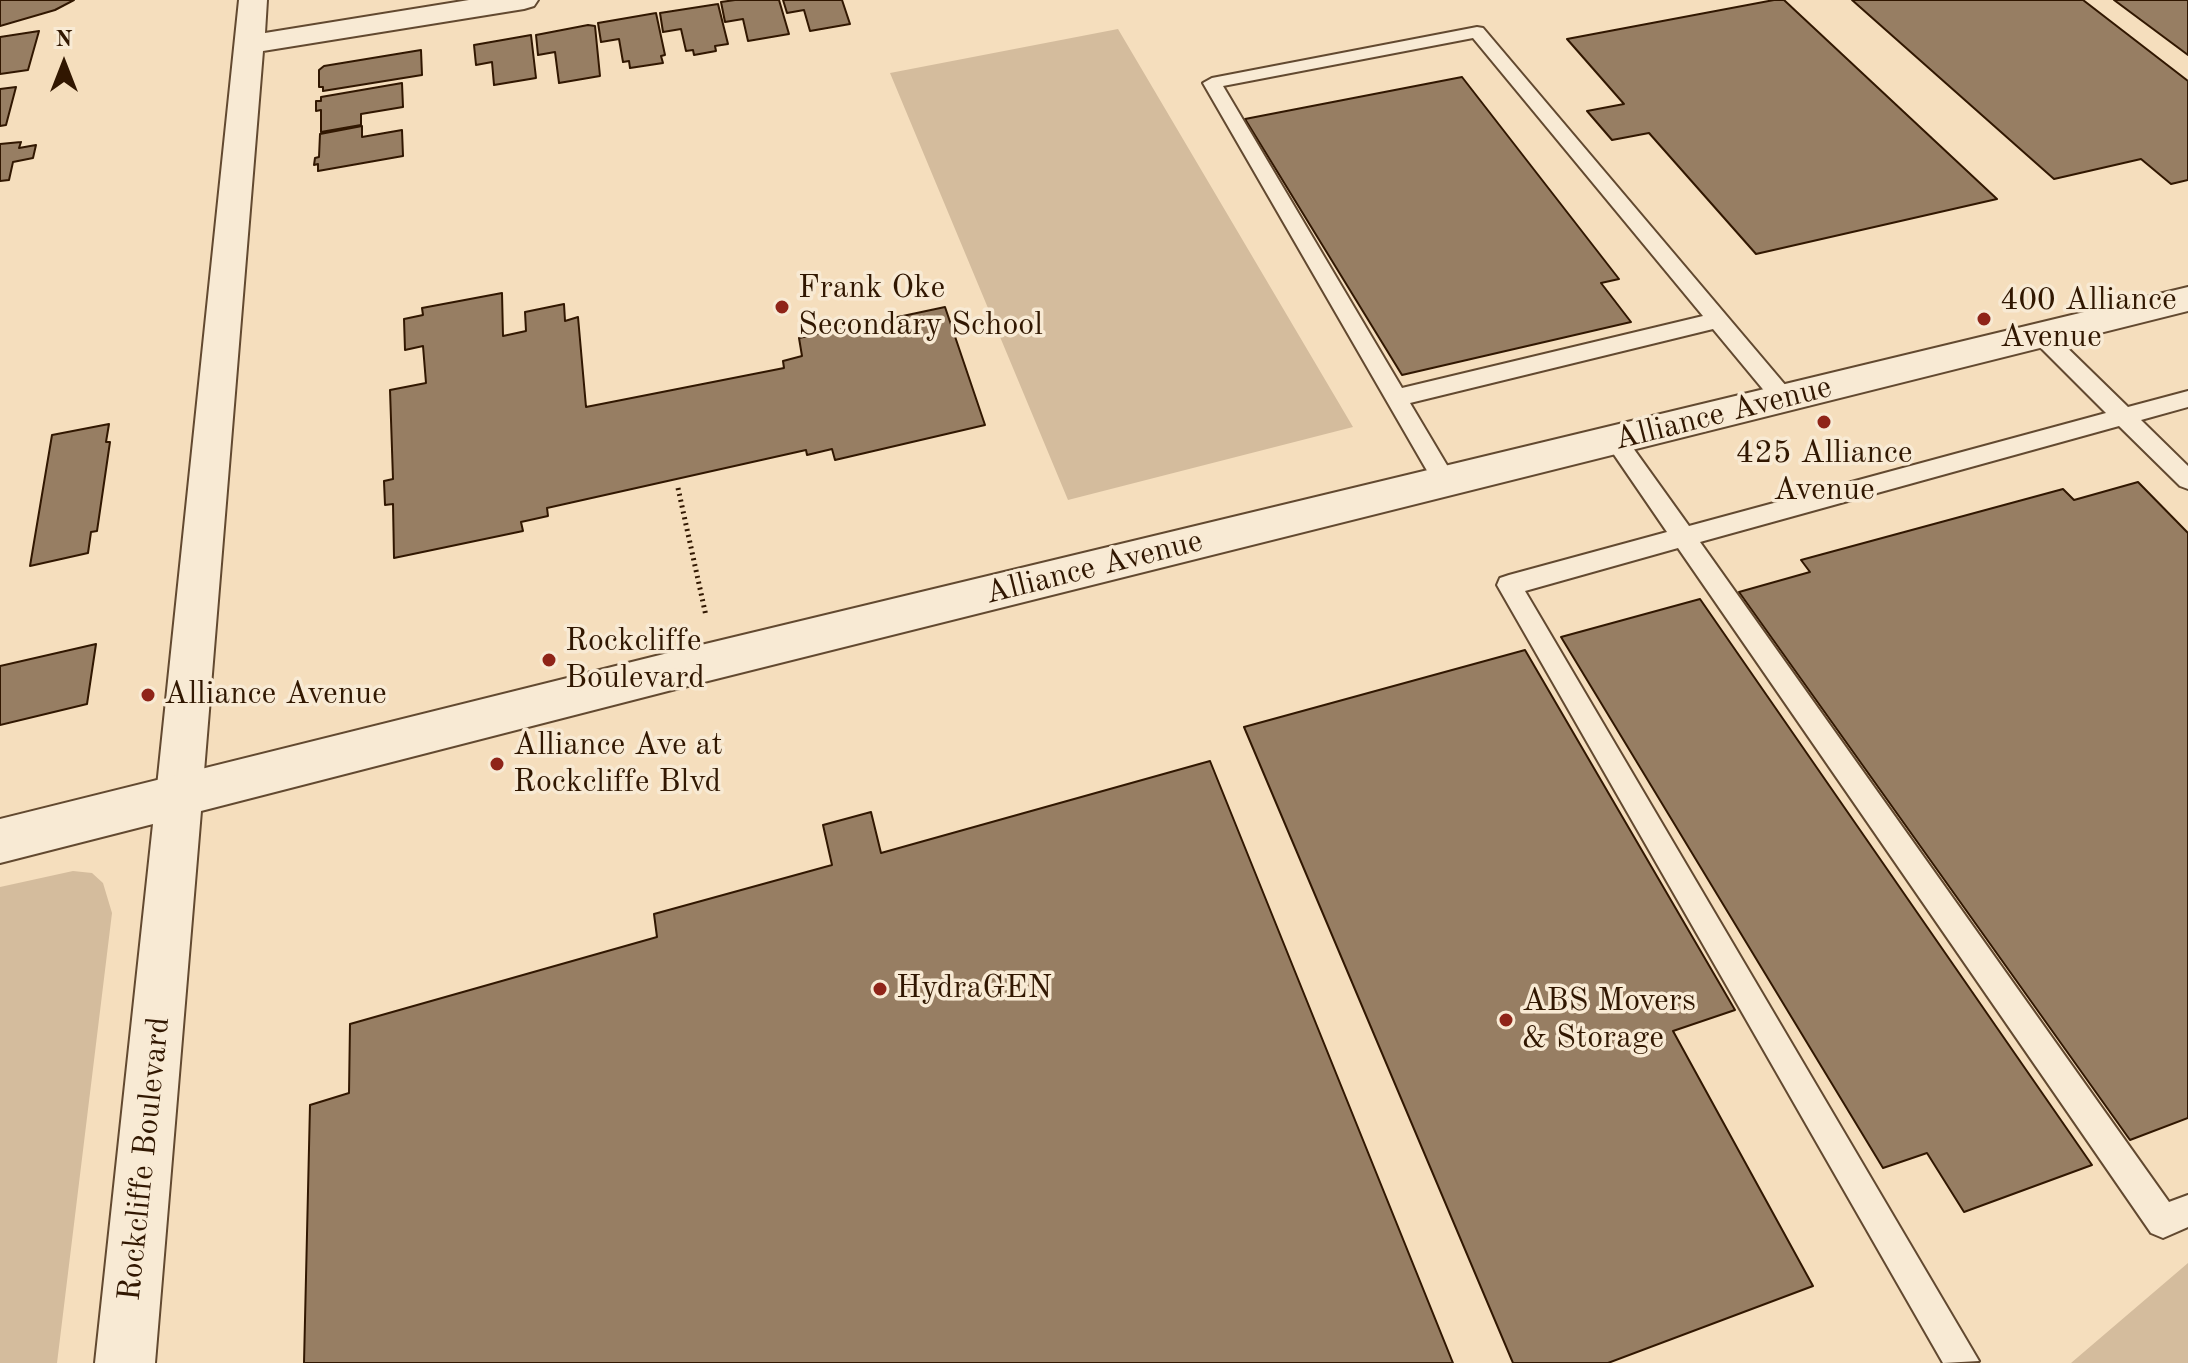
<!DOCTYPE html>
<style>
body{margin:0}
#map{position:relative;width:2188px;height:1363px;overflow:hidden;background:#f5debd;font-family:"Old Standard TT",serif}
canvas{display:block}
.north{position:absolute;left:24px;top:24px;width:80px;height:80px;-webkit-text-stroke:6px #f8ead4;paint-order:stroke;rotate:0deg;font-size:22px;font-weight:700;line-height:32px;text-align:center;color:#311701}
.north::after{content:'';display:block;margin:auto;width:28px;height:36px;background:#311701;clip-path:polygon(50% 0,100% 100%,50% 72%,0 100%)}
</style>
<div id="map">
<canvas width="2188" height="1363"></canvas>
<div class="north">N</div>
</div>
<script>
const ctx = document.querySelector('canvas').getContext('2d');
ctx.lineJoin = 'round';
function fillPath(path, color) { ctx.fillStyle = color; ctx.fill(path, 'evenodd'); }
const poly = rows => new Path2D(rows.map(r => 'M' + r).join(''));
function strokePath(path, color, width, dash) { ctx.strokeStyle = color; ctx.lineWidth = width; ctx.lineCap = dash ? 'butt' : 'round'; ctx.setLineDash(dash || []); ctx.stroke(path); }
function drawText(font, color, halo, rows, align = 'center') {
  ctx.font = font + ' "Old Standard TT",serif'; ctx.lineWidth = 7; ctx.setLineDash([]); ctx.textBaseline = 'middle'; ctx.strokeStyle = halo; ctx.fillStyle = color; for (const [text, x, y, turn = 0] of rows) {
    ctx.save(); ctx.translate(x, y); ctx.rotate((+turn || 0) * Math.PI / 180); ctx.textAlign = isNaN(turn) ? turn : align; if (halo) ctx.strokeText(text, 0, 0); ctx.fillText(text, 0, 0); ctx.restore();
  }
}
fillPath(poly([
 [1118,29,1353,427,1068,500,890,73],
 [73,871,92,873,103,883,112,913,57,1363,0,1363,0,887],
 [2188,1263,2188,1363,2071,1363]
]), '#d4bc9d');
const building = poly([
 [0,0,74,0,55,10,0,26,0,0],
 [735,0,779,0,789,34,748,41,743,19,725,22,721,2,735,0],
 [783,0,842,0,850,24,810,31,804,10,787,13,783,0],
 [1774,0,1784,0,1997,199,1756,254,1649,133,1612,140,1587,111,1624,104,1567,39,1774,0],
 [1852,0,2083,0,2188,81,2188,180,2171,184,2141,159,2054,179,1852,0],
 [2114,0,2188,0,2188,55,2114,0],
 [718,4,728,44,715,46,716,51,694,55,693,50,686,51,681,29,663,32,660,13,718,4],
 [656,13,665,55,661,56,663,63,630,68,629,61,623,62,619,39,601,42,598,23,656,13],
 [588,25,595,26,600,76,559,83,555,52,538,55,536,35,588,25],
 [39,31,28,70,0,74,0,37,39,31],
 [531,35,536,78,494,85,492,62,476,65,474,45,531,35],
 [421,50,422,75,323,91,323,87,319,87,319,70,324,66,421,50],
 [1462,77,1619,279,1601,283,1631,322,1402,375,1245,119,1462,77],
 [402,83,403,107,361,114,361,125,321,132,321,110,316,111,316,101,321,101,321,97,402,83],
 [16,87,6,125,0,126,0,89,16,87],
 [362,126,362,137,402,130,403,156,318,171,318,164,314,165,315,158,319,157,320,134,362,126],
 [21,142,19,148,36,145,33,158,13,162,9,180,0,181,0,144,21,142],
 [502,293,503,336,526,331,525,312,564,304,565,321,578,317,586,407,784,368,783,361,802,356,799,338,945,307,985,425,835,460,832,449,807,455,806,450,547,508,548,516,521,522,523,531,394,558,393,504,385,505,384,481,393,479,390,390,426,383,423,346,405,350,404,319,423,315,422,308,502,293],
 [109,424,106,442,110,442,97,531,91,532,88,553,30,566,52,435,109,424],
 [2138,482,2188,533,2188,1118,2130,1140,1739,592,1810,572,1801,560,2063,489,2074,500,2138,482],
 [1700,599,2092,1165,1964,1212,1927,1153,1883,1168,1561,637,1700,599],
 [96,644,87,704,0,725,0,666,96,644],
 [1525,650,1735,1010,1673,1031,1813,1286,1608,1363,1513,1363,1244,727,1525,650],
 [1210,761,1453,1363,304,1363,310,1105,349,1093,350,1024,657,937,654,914,832,865,823,825,871,812,881,853,1210,761]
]);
fillPath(building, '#977e63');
strokePath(building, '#311701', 2);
const service = poly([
 [1477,27,1483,28,1792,393,1795,399,1792,405,1784,407,1776,405,1713,329,1410,403,1457,482,1453,488,1445,491,1437,488,1203,83,1212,78,1477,27],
 [1473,38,1703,316,1402,388,1223,86,1473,38],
 [2041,327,2049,330,2128,407,2188,391,2188,407,2141,420,2188,466,2188,489,2180,486,2119,426,1700,542,2169,1202,2188,1195,2188,1227,2163,1238,2151,1233,1678,548,1525,591,1979,1361,1943,1363,1497,585,1500,578,1509,575,1667,532,1604,440,1607,434,1615,431,1623,434,1689,526,2106,413,2033,340,2030,335,2033,330,2041,327]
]);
const minor = poly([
 [239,0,267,0,265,33,469,0,538,0,534,6,524,9,263,51,202,796,195,811,179,817,163,811,156,796,239,0]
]);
const tertiary = poly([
 [2188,287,2188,311,672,690,201,811,155,1363,95,1363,153,824,0,863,0,819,672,652,2188,287]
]);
strokePath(service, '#624930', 4);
strokePath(minor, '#624930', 4);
strokePath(tertiary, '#624930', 4);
strokePath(poly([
 [678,488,706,616]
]), '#311701', 5, [2, 4]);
fillPath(service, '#f8ead4');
fillPath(minor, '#f8ead4');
fillPath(tertiary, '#f8ead4');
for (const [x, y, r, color] of [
 [782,307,8,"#8f2418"],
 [1984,319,8,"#8f2418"],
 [1824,422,8,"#8f2418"],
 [549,660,8,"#8f2418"],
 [148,695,8,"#8f2418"],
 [497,764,8,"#8f2418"],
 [880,989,8,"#8f2418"],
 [1506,1020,8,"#8f2418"]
]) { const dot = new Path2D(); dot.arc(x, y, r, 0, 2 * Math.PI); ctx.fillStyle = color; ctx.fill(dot); strokePath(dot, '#f8ead4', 3); }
drawText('32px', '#311701', '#f8ead4', [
 ["Frank Oke",798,289],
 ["Secondary School",798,326],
 ["400 Alliance",2000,301],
 ["Avenue",2000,338],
 ["425 Alliance",1824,454,"center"],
 ["Avenue",1824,491,"center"],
 ["Rockcliffe",565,642],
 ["Boulevard",565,679],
 ["Alliance Avenue",164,695],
 ["Alliance Ave at",513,746],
 ["Rockcliffe Blvd",513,783],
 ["HydraGEN",896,989],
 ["ABS Movers",1522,1002],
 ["& Storage",1522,1039]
], 'left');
drawText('32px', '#311701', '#f8ead4', [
 ["Alliance Avenue",1723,414,-14],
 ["Alliance Avenue",1094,568,-14],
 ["Rockcliffe Boulevard",145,1159,-84]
]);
</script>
